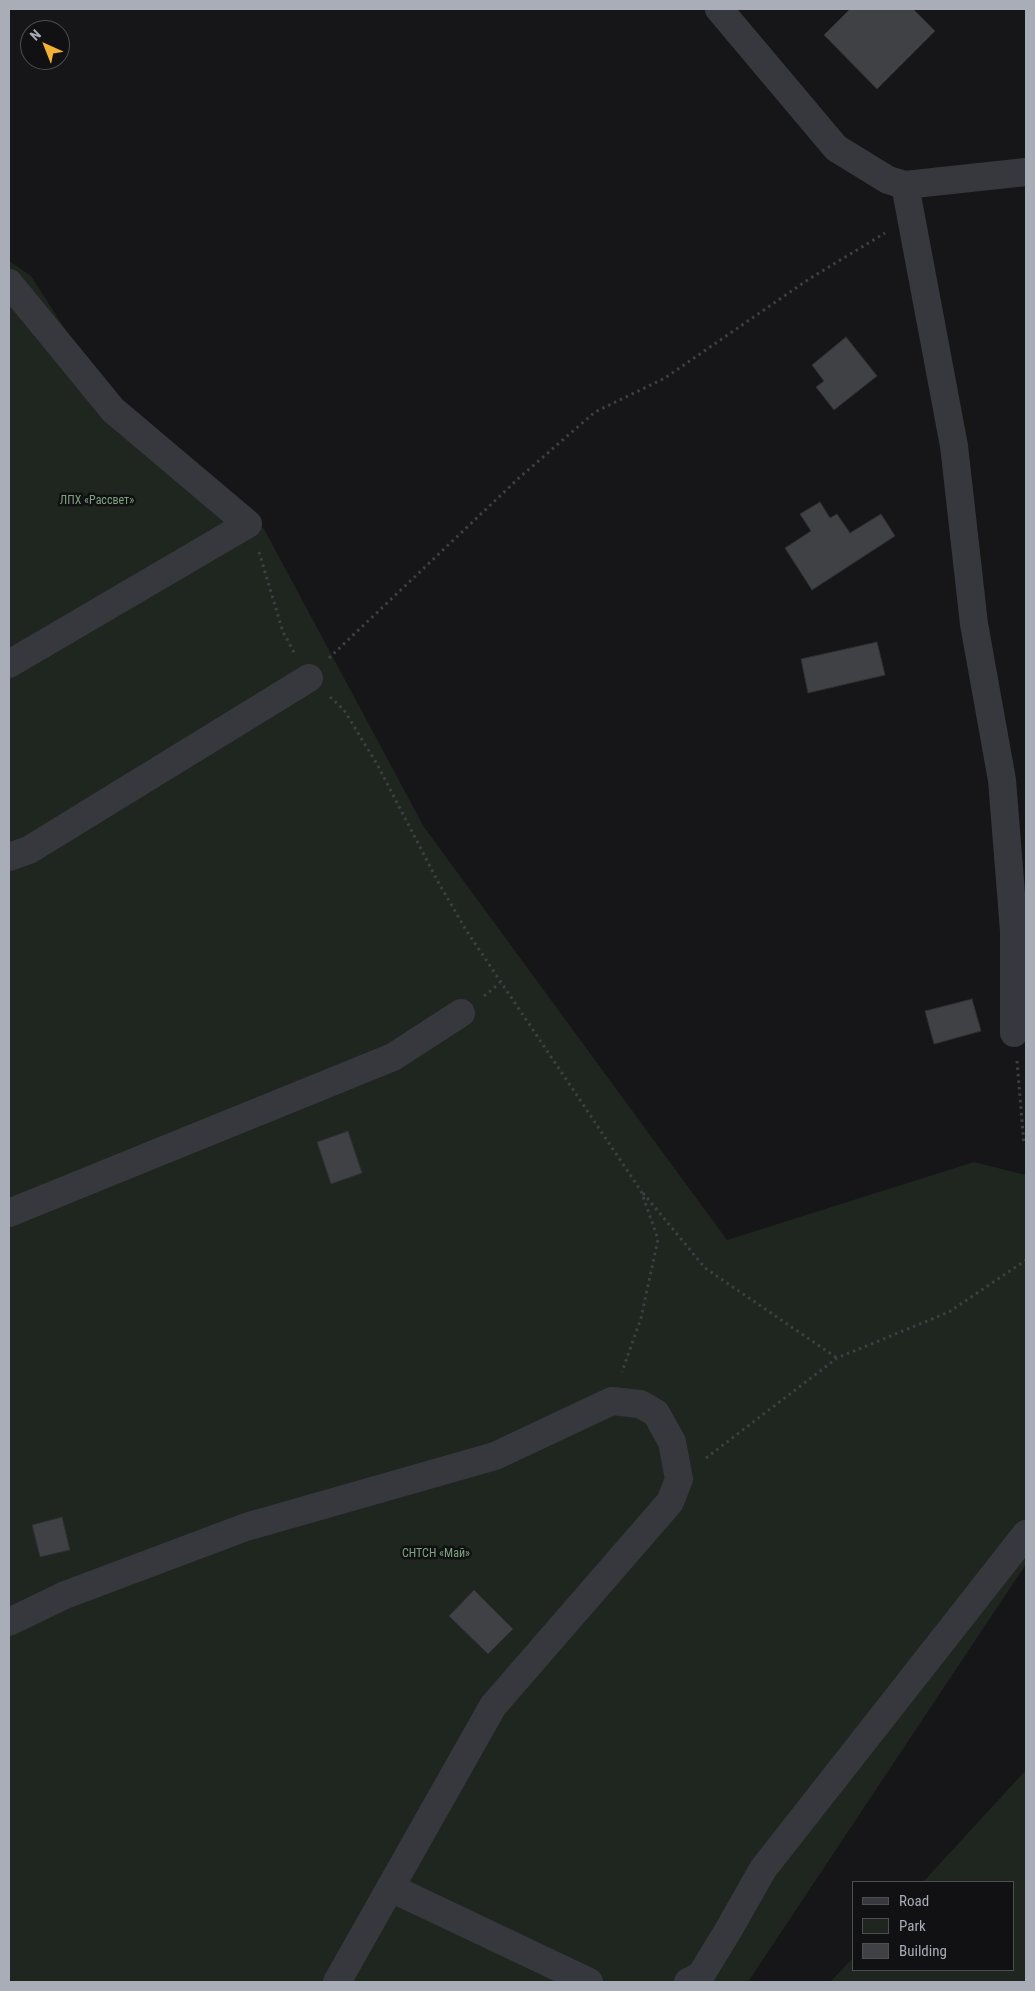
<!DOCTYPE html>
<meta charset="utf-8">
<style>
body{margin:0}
#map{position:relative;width:1035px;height:1991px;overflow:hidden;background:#161618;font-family:"Roboto Condensed",sans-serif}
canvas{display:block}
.frame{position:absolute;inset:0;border:10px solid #a8adb8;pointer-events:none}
.legend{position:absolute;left:852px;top:1881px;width:162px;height:90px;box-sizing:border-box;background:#111113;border:1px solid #4d4f55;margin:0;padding:6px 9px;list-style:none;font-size:15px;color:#a8adb8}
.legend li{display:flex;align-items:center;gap:10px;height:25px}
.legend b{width:25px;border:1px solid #4d4f55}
.north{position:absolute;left:20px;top:20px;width:50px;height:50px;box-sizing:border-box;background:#111113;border:1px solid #4d4f55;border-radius:50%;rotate:316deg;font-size:14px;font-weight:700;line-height:20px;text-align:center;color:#a8adb8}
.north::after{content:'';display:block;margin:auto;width:18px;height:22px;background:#f2b134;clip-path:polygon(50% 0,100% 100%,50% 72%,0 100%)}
</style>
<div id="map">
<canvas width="1035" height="1991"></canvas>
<div class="frame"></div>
<ul class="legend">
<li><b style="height:6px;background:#37383d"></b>Road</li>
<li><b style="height:14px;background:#1e261f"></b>Park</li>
<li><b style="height:14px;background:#404145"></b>Building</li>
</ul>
<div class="north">N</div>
</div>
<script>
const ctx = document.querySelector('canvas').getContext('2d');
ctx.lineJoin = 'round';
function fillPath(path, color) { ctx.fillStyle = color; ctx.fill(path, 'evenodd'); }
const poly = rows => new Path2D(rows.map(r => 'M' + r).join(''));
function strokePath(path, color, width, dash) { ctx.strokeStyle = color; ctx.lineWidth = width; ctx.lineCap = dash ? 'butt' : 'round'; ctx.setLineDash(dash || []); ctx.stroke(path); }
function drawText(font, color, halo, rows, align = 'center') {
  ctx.font = font + ' "Roboto Condensed",sans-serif'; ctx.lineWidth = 5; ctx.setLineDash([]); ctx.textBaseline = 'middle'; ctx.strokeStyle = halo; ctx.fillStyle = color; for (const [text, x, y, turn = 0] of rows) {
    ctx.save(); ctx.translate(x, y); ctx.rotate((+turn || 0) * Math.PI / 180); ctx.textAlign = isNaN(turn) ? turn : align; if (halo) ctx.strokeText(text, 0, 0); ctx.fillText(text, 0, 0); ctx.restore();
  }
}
fillPath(poly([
 [9,261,31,276,90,368,165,445,264,529,424,827,727,1240,974,1162,1026,1175,1026,1564,748,1982,9,1982],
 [1026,1770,1026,1982,830,1982,854,1957,854,1970,1014,1970,1014,1882,923,1882]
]), '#1e261f');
const building = poly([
 [850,9,913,9,935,31,877,89,824,35,850,9],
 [846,337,877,376,834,410,816,387,824,381,812,365,846,337],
 [820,502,830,518,837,514,850,533,881,514,895,536,812,590,785,548,811,531,800,514,820,502],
 [877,642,885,675,808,693,801,659,877,642],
 [972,999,981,1031,934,1044,925,1011,972,999],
 [348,1131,362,1173,331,1184,317,1142,348,1131],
 [62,1517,70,1550,40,1557,32,1525,62,1517],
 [474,1590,513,1629,488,1654,449,1616,474,1590]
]);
fillPath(building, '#404145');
strokePath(building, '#303034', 1);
strokePath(poly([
 [259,552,283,632,295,654],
 [329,658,520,477,595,412,665,378,809,279,885,233],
 [330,697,344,710,377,764,437,880,466,930,641,1191,658,1239,641,1318,622,1372],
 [484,996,500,983],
 [1017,1061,1024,1145],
 [643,1193,705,1268,837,1358],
 [706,1458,837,1358,949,1312,1026,1260]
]), '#3d3f44', 3, [2.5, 4]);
strokePath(poly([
 [719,9,836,148,888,180,905,185,1026,172],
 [905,185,954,446,974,624,1002,780,1014,931,1014,1033],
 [9,283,113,410,248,524,9,664],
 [9,857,29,850,309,678],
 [9,1213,393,1057,461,1013],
 [9,1622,65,1595,246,1527,495,1456,612,1401,640,1404,656,1413,672,1442,679,1479,670,1502,493,1706,337,1982],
 [391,1888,589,1982],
 [688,1982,701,1975,729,1929,763,1869,1026,1534]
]), '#37383d', 28);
drawText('12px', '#7fa381', '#111113', [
 ["ЛПХ «Рассвет»",97,501],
 ["СНТСН «Май»",436,1554]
]);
</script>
